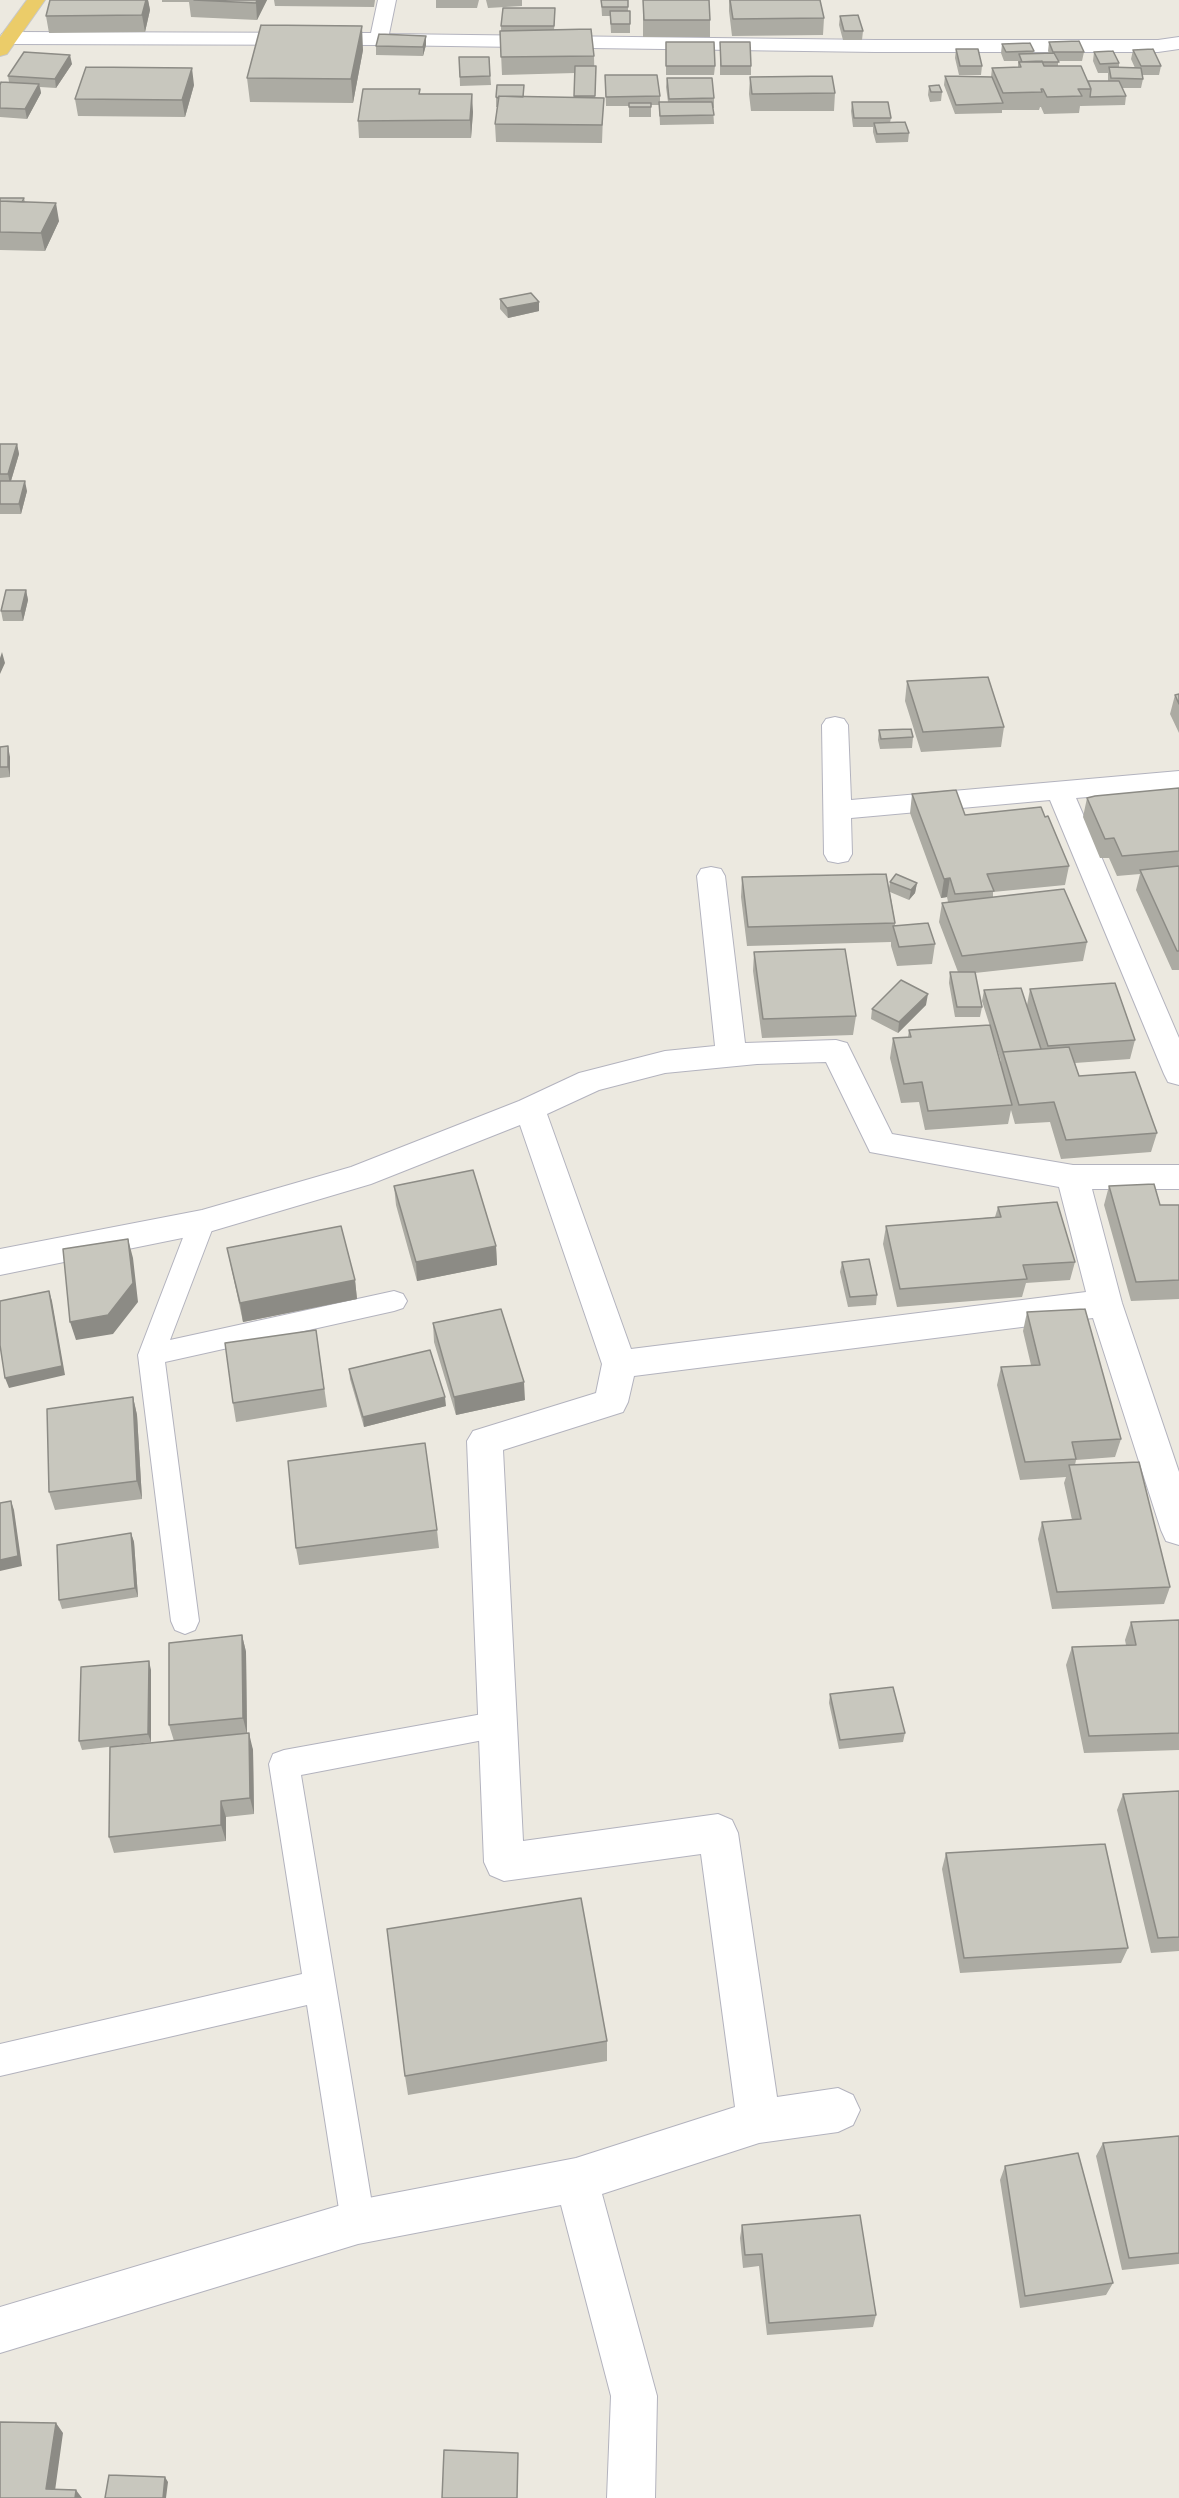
<!DOCTYPE html>
<style>
body{margin:0}
canvas{display:block;background:#ece9e0}
</style>
<canvas width="1179" height="2498"></canvas>
<script>
const ctx = document.querySelector('canvas').getContext('2d');
ctx.lineJoin = 'round';
const poly = rows => new Path2D(rows.map(r => 'M' + r).join(''));
function strokePath(path, color, width, dash) { ctx.strokeStyle = color; ctx.lineWidth = width; ctx.lineCap = dash ? 'butt' : 'round'; ctx.setLineDash(dash || []); ctx.stroke(path); }
function fillPath(path, color) { ctx.fillStyle = color; ctx.fill(path, 'evenodd'); }
const service = poly([
 [202,1212,211,1215,215,1222,170,1340,394,1291,403,1294,407,1301,403,1308,394,1311,165,1362,199,1621,195,1630,185,1634,175,1630,171,1621,138,1355,189,1222,193,1215,202,1212],
 [499,1711,510,1715,514,1724,510,1733,499,1737,301,1775,375,2222,370,2234,358,2239,346,2234,341,2222,307,2005,0,2076,0,2044,302,1974,269,1764,273,1754,284,1750,499,1711]
]);
const minor = poly([
 [378,0,396,0,389,34,875,40,1158,40,1179,37,1179,49,1158,52,875,52,379,45,9,44,2,42,0,38,2,34,9,32,371,33,378,0],
 [835,717,844,719,848,725,851,800,1179,771,1179,789,1076,798,1179,1038,1179,1085,1168,1082,1164,1074,1050,800,851,818,852,854,848,861,838,863,828,861,824,854,822,725,826,719,835,717],
 [711,867,721,869,725,876,745,1043,836,1040,847,1043,892,1134,1073,1165,1179,1165,1179,1189,1092,1189,1122,1303,1179,1472,1179,1545,1166,1541,1161,1530,1093,1318,634,1376,628,1402,623,1412,503,1450,523,1841,718,1814,732,1820,738,1833,777,2097,838,2088,853,2095,860,2110,853,2125,838,2132,759,2143,602,2194,657,2396,655,2498,607,2498,611,2396,561,2205,358,2244,0,2353,0,2307,358,2200,576,2158,735,2107,701,1854,504,1881,490,1875,484,1862,467,1441,473,1431,596,1393,602,1364,520,1125,371,1184,202,1234,0,1275,0,1249,202,1210,351,1167,519,1101,579,1073,665,1051,715,1046,697,876,701,869,711,867],
 [826,1062,870,1152,1059,1187,1086,1292,631,1349,547,1114,599,1090,665,1073,757,1064,826,1062]
]);
const trunk = poly([
 [27,0,45,0,7,54,0,56,0,37,27,0]
]);
strokePath(service, '#b3b3be', 2);
strokePath(minor, '#b3b3be', 2);
strokePath(trunk, '#c8c8c8', 2);
fillPath(service, '#fff');
fillPath(minor, '#fff');
fillPath(trunk, '#ebcc69');
fillPath(poly([
 [50,0,148,0,150,10,145,32,49,33,46,16],
 [162,0,267,0,257,20,191,17,189,2,162,2],
 [274,0,375,0,374,7,275,6],
 [436,0,479,0,477,8,436,8],
 [486,0,522,0,522,6,488,8],
 [601,0,628,0,628,11,630,24,630,33,611,33,610,16,602,16],
 [643,0,710,20,710,37,643,37],
 [729,0,820,0,824,18,823,35,732,36,729,11],
 [840,16,863,31,862,40,843,40,839,25],
 [555,17,554,30,594,56,595,98,603,115,602,143,496,142,495,124,497,107,496,107,496,97,574,97,575,73,502,75,500,31,501,31,501,26],
 [426,36,426,45,423,56,376,55,376,46],
 [666,42,715,66,714,75,666,75],
 [720,42,751,66,751,75,720,75],
 [1049,42,1084,52,1082,61,1058,61,1058,66,1088,81,1108,81,1108,73,1098,73,1093,61,1094,52,1119,63,1119,67,1135,68,1131,59,1133,50,1161,66,1159,75,1142,75,1143,79,1141,88,1122,88,1126,96,1125,105,1080,106,1079,113,1044,114,1041,107,1040,107,1039,110,1002,110,1002,113,955,114,944,85,945,76,991,77,992,68,1018,67,1018,61,1004,61,1001,53,1002,44,1034,51,1033,53,1049,53,1048,51],
 [956,49,982,66,981,75,959,75,955,58],
 [363,50,353,103,250,102,247,78],
 [459,57,489,57,491,85,460,86],
 [72,64,56,88,40,87,41,93,27,119,0,117,0,85,9,82,8,76],
 [605,75,660,96,660,102,668,102,666,87,667,78,714,98,714,108,713,108,714,124,660,125,659,105,651,105,651,117,629,117,629,106,606,106],
 [750,77,835,93,834,111,751,111,749,94],
 [194,85,185,117,78,116,75,99],
 [929,86,942,92,941,101,930,102,928,95],
 [420,94,473,112,471,138,359,138,358,121],
 [852,102,891,118,890,123,909,133,908,142,876,143,873,132,873,127,853,127,851,111],
 [0,198,24,198,25,202,59,221,45,251,0,250],
 [500,299,539,311,508,318,500,309],
 [0,444,17,444,19,454,11,481,27,491,21,514,0,514],
 [26,590,28,600,23,621,3,621,1,611],
 [907,681,1004,727,1001,747,921,752,905,701],
 [1179,694,1179,733,1170,714,1175,695],
 [879,730,913,737,912,748,880,749,878,740],
 [0,747,10,757,10,777,0,778],
 [1179,788,1179,970,1172,970,1136,890,1140,874,1117,876,1109,858,1100,858,1083,817,1087,798],
 [912,794,965,815,1045,817,1069,866,1065,885,993,892,993,897,1087,942,1083,961,975,973,982,1007,980,1017,955,1017,949,983,950,972,958,972,939,922,942,903,948,902,947,897,941,898,910,813],
 [742,877,889,888,890,882,917,883,915,893,909,900,890,892,895,923,895,926,935,944,932,964,897,966,891,946,891,942,747,946,741,897],
 [754,952,856,1016,853,1035,762,1038,753,971],
 [1030,989,1135,1040,1130,1059,1075,1063,1079,1076,1157,1133,1151,1152,1061,1159,1050,1122,1015,1124,1011,1110,1008,1124,925,1130,919,1102,901,1103,890,1058,893,1038,908,1037,909,1030,1000,1064,1001,1061,982,1001,984,990,1027,1005],
 [926,1005,898,1033,871,1019,872,1009],
 [394,1186,496,1246,497,1265,417,1281,396,1205],
 [1109,1186,1160,1205,1179,1205,1179,1299,1131,1301,1104,1205],
 [998,1207,1075,1262,1070,1280,1026,1283,1022,1297,897,1307,883,1244,886,1226,995,1217],
 [227,1248,355,1280,357,1299,243,1322],
 [842,1262,877,1295,876,1305,848,1307,840,1272],
 [1027,1312,1121,1439,1115,1457,1076,1460,1075,1465,1170,1587,1164,1604,1052,1609,1038,1539,1042,1522,1072,1520,1064,1483,1066,1477,1020,1480,997,1385,1001,1367,1031,1365,1023,1331],
 [433,1323,525,1400,456,1415,434,1342],
 [316,1330,327,1407,236,1422,233,1403],
 [349,1369,446,1406,364,1427,350,1379],
 [133,1397,137,1415,142,1499,55,1510,49,1492],
 [437,1530,439,1548,299,1565,296,1548],
 [131,1533,134,1542,138,1597,62,1609,59,1600],
 [1179,1620,1179,1750,1084,1753,1066,1665,1072,1647,1126,1645,1125,1640,1131,1622],
 [242,1635,246,1652,247,1733,253,1750,254,1814,226,1817,226,1841,114,1853,109,1837,174,1741,169,1725],
 [151,1670,151,1742,82,1750,79,1741],
 [830,1694,905,1733,903,1742,839,1749,829,1703],
 [1179,1791,1179,1951,1151,1953,1117,1810,1123,1794],
 [946,1853,1128,1948,1121,1963,960,1973,942,1869],
 [607,2041,607,2061,408,2095,405,2076],
 [1179,2136,1179,2264,1122,2270,1096,2156,1103,2143],
 [1005,2166,1113,2283,1106,2295,1020,2308,1000,2180],
 [742,2225,876,2315,873,2327,767,2335,759,2266,743,2268,740,2238]
]), '#acaba3');
fillPath(poly([
 [146,0,148,0,150,10,145,32,142,15],
 [257,0,267,0,257,20,256,3],
 [362,26,363,50,353,103,351,79],
 [426,36,426,45,423,56,423,47],
 [70,55,72,64,56,88,55,79],
 [192,68,194,85,185,117,182,100],
 [39,84,41,93,27,119,25,109],
 [472,94,473,112,471,138,470,120],
 [56,203,59,221,45,251,41,233],
 [539,302,539,311,508,318,507,308],
 [17,444,19,454,10,484,8,474],
 [25,481,27,491,21,514,19,504],
 [26,590,28,600,23,621,21,611],
 [2,652,5,663,0,674,0,658],
 [8,746,10,757,10,777,8,767],
 [950,878,947,897,941,898,944,879],
 [917,883,915,893,909,900,911,890],
 [928,994,926,1005,898,1033,899,1022],
 [128,1239,133,1258,138,1302,113,1334,76,1340,70,1322],
 [496,1246,497,1265,417,1281,416,1262],
 [355,1280,357,1299,243,1322,240,1303],
 [49,1291,52,1301,65,1375,9,1388,5,1378],
 [524,1382,525,1400,456,1415,454,1397],
 [133,1397,137,1415,142,1499,137,1481],
 [445,1397,446,1406,364,1427,363,1417],
 [11,1501,14,1510,22,1566,0,1571,0,1560],
 [131,1533,134,1542,138,1597,135,1588],
 [242,1635,246,1652,247,1734,243,1718],
 [149,1661,151,1670,151,1742,148,1734],
 [249,1733,253,1750,254,1814,250,1798],
 [221,1801,226,1817,226,1841,221,1825],
 [56,2423,63,2433,54,2498,46,2489],
 [165,2477,168,2482,166,2498,163,2498],
 [76,2490,82,2498,75,2498]
]), '#8c8b85');
const building = poly([
 [50,0,146,0,142,15,46,16,50,0],
 [194,0,257,0,256,3,194,0],
 [601,0,628,0,628,7,602,7,601,0],
 [643,0,709,0,710,20,644,20,643,0],
 [730,0,820,0,824,18,733,19,730,0],
 [503,8,555,8,554,26,501,26,503,8],
 [610,11,630,11,630,24,611,24,610,11],
 [858,15,863,31,844,31,840,16,858,15],
 [261,25,362,26,351,79,247,78,261,25],
 [591,29,594,56,501,57,500,31,591,29],
 [379,34,426,36,423,47,376,46,379,34],
 [1079,41,1084,52,1053,52,1049,42,1079,41],
 [666,42,714,42,715,66,666,66,666,42],
 [720,42,750,42,751,66,721,66,720,42],
 [1030,43,1034,51,1006,52,1002,44,1030,43],
 [956,49,978,49,982,66,960,66,956,49],
 [1153,49,1161,66,1141,66,1133,50,1153,49],
 [1113,51,1119,63,1100,64,1094,52,1113,51],
 [24,52,70,55,55,79,8,76,24,52],
 [1054,53,1059,62,1022,62,1019,54,1054,53],
 [459,57,489,57,490,76,460,77,459,57],
 [1042,61,1044,66,1081,66,1091,89,1078,89,1082,96,1047,97,1043,89,1041,89,1042,92,1003,93,992,68,1021,67,1019,62,1042,61],
 [575,66,596,66,595,96,574,96,575,66],
 [86,67,192,68,182,100,75,99,86,67],
 [1109,67,1141,68,1143,79,1111,78,1109,67],
 [605,75,657,75,660,96,606,97,605,75],
 [832,76,835,93,752,94,750,77,832,76],
 [945,76,992,77,1003,103,956,105,945,76],
 [667,78,712,78,714,98,669,99,667,78],
 [1088,81,1119,81,1126,96,1090,97,1091,89,1088,81],
 [1,82,39,84,25,109,0,108,0,85,1,82],
 [497,85,524,85,523,97,499,96,498,98,496,97,497,85],
 [939,85,942,92,931,92,929,86,939,85],
 [363,89,420,89,419,94,472,94,470,120,358,121,363,89],
 [499,96,604,98,602,125,495,124,499,96],
 [659,102,712,102,714,115,660,116,659,102],
 [852,102,888,102,891,118,854,118,852,102],
 [629,103,651,103,651,107,629,107,629,103],
 [905,122,909,133,877,134,874,123,905,122],
 [0,198,24,198,22,202,0,201,0,198],
 [0,201,56,203,41,233,0,232,0,201],
 [531,293,539,302,507,308,500,299,531,293],
 [0,444,17,444,8,474,0,474,0,444],
 [0,481,25,481,19,504,0,504,0,481],
 [6,590,26,590,21,611,1,611,6,590],
 [988,677,1004,727,923,732,907,681,988,677],
 [1179,694,1179,704,1175,695,1179,694],
 [911,729,913,737,881,739,879,730,911,729],
 [8,746,8,767,0,767,0,747,8,746],
 [1179,788,1179,851,1122,856,1114,838,1105,839,1087,798,1095,796,1179,788],
 [956,790,965,815,1041,807,1045,817,1048,816,1069,866,987,874,994,891,955,894,950,878,944,879,912,794,956,790],
 [1179,866,1179,951,1177,951,1140,870,1179,866],
 [886,874,895,923,748,927,742,877,886,874],
 [896,874,917,883,911,890,890,882,896,874],
 [1064,889,1087,942,962,956,942,903,1064,889],
 [928,923,935,944,899,947,893,926,928,923],
 [845,949,856,1016,763,1019,754,952,845,949],
 [950,972,975,972,982,1007,957,1007,950,972],
 [901,980,928,994,899,1022,872,1009,901,980],
 [1115,983,1135,1040,1048,1046,1030,989,1115,983],
 [1021,988,1041,1049,1003,1052,984,990,1021,988],
 [990,1025,1012,1105,928,1111,922,1082,904,1084,893,1038,911,1037,909,1030,990,1025],
 [1069,1047,1079,1076,1135,1072,1157,1133,1066,1140,1054,1102,1019,1105,1003,1052,1069,1047],
 [473,1170,496,1246,416,1262,394,1186,473,1170],
 [1154,1184,1160,1205,1179,1205,1179,1280,1136,1282,1109,1186,1154,1184],
 [1057,1202,1075,1262,1023,1265,1027,1279,900,1289,886,1226,1001,1217,998,1207,1057,1202],
 [341,1226,355,1280,240,1303,227,1248,341,1226],
 [128,1239,133,1283,108,1315,70,1322,63,1249,128,1239],
 [869,1259,877,1295,850,1297,842,1262,869,1259],
 [49,1291,62,1366,5,1378,0,1345,0,1301,49,1291],
 [501,1309,524,1382,454,1397,433,1323,501,1309],
 [1085,1309,1121,1439,1072,1442,1076,1459,1025,1462,1001,1367,1040,1365,1027,1312,1085,1309],
 [316,1330,324,1389,233,1403,225,1343,316,1330],
 [430,1350,445,1397,363,1417,349,1369,430,1350],
 [133,1397,137,1481,49,1492,47,1409,133,1397],
 [425,1443,437,1530,296,1548,288,1461,425,1443],
 [1139,1462,1170,1587,1057,1592,1042,1522,1081,1519,1069,1465,1139,1462],
 [11,1501,18,1556,0,1560,0,1503,11,1501],
 [131,1533,135,1588,59,1600,57,1545,131,1533],
 [1179,1620,1179,1733,1089,1736,1072,1647,1136,1645,1131,1622,1179,1620],
 [242,1635,243,1718,169,1725,169,1643,242,1635],
 [149,1661,148,1734,79,1741,81,1667,149,1661],
 [893,1687,905,1733,840,1740,830,1694,893,1687],
 [249,1733,250,1798,221,1801,221,1825,109,1837,110,1747,249,1733],
 [1179,1791,1179,1937,1158,1938,1123,1794,1179,1791],
 [1105,1844,1128,1948,964,1958,946,1853,1105,1844],
 [581,1898,607,2041,405,2076,387,1929,581,1898],
 [1179,2136,1179,2253,1129,2258,1103,2143,1179,2136],
 [1078,2153,1113,2283,1025,2296,1005,2166,1078,2153],
 [860,2215,876,2315,769,2323,762,2254,745,2255,742,2225,860,2215],
 [0,2422,56,2423,46,2489,76,2490,75,2498,0,2498,0,2422],
 [444,2450,518,2453,517,2498,442,2498,444,2450],
 [109,2475,165,2477,163,2498,105,2498,109,2475]
]);
fillPath(building, '#c8c7be');
strokePath(building, '#8c8b85', 1.5);
</script>
